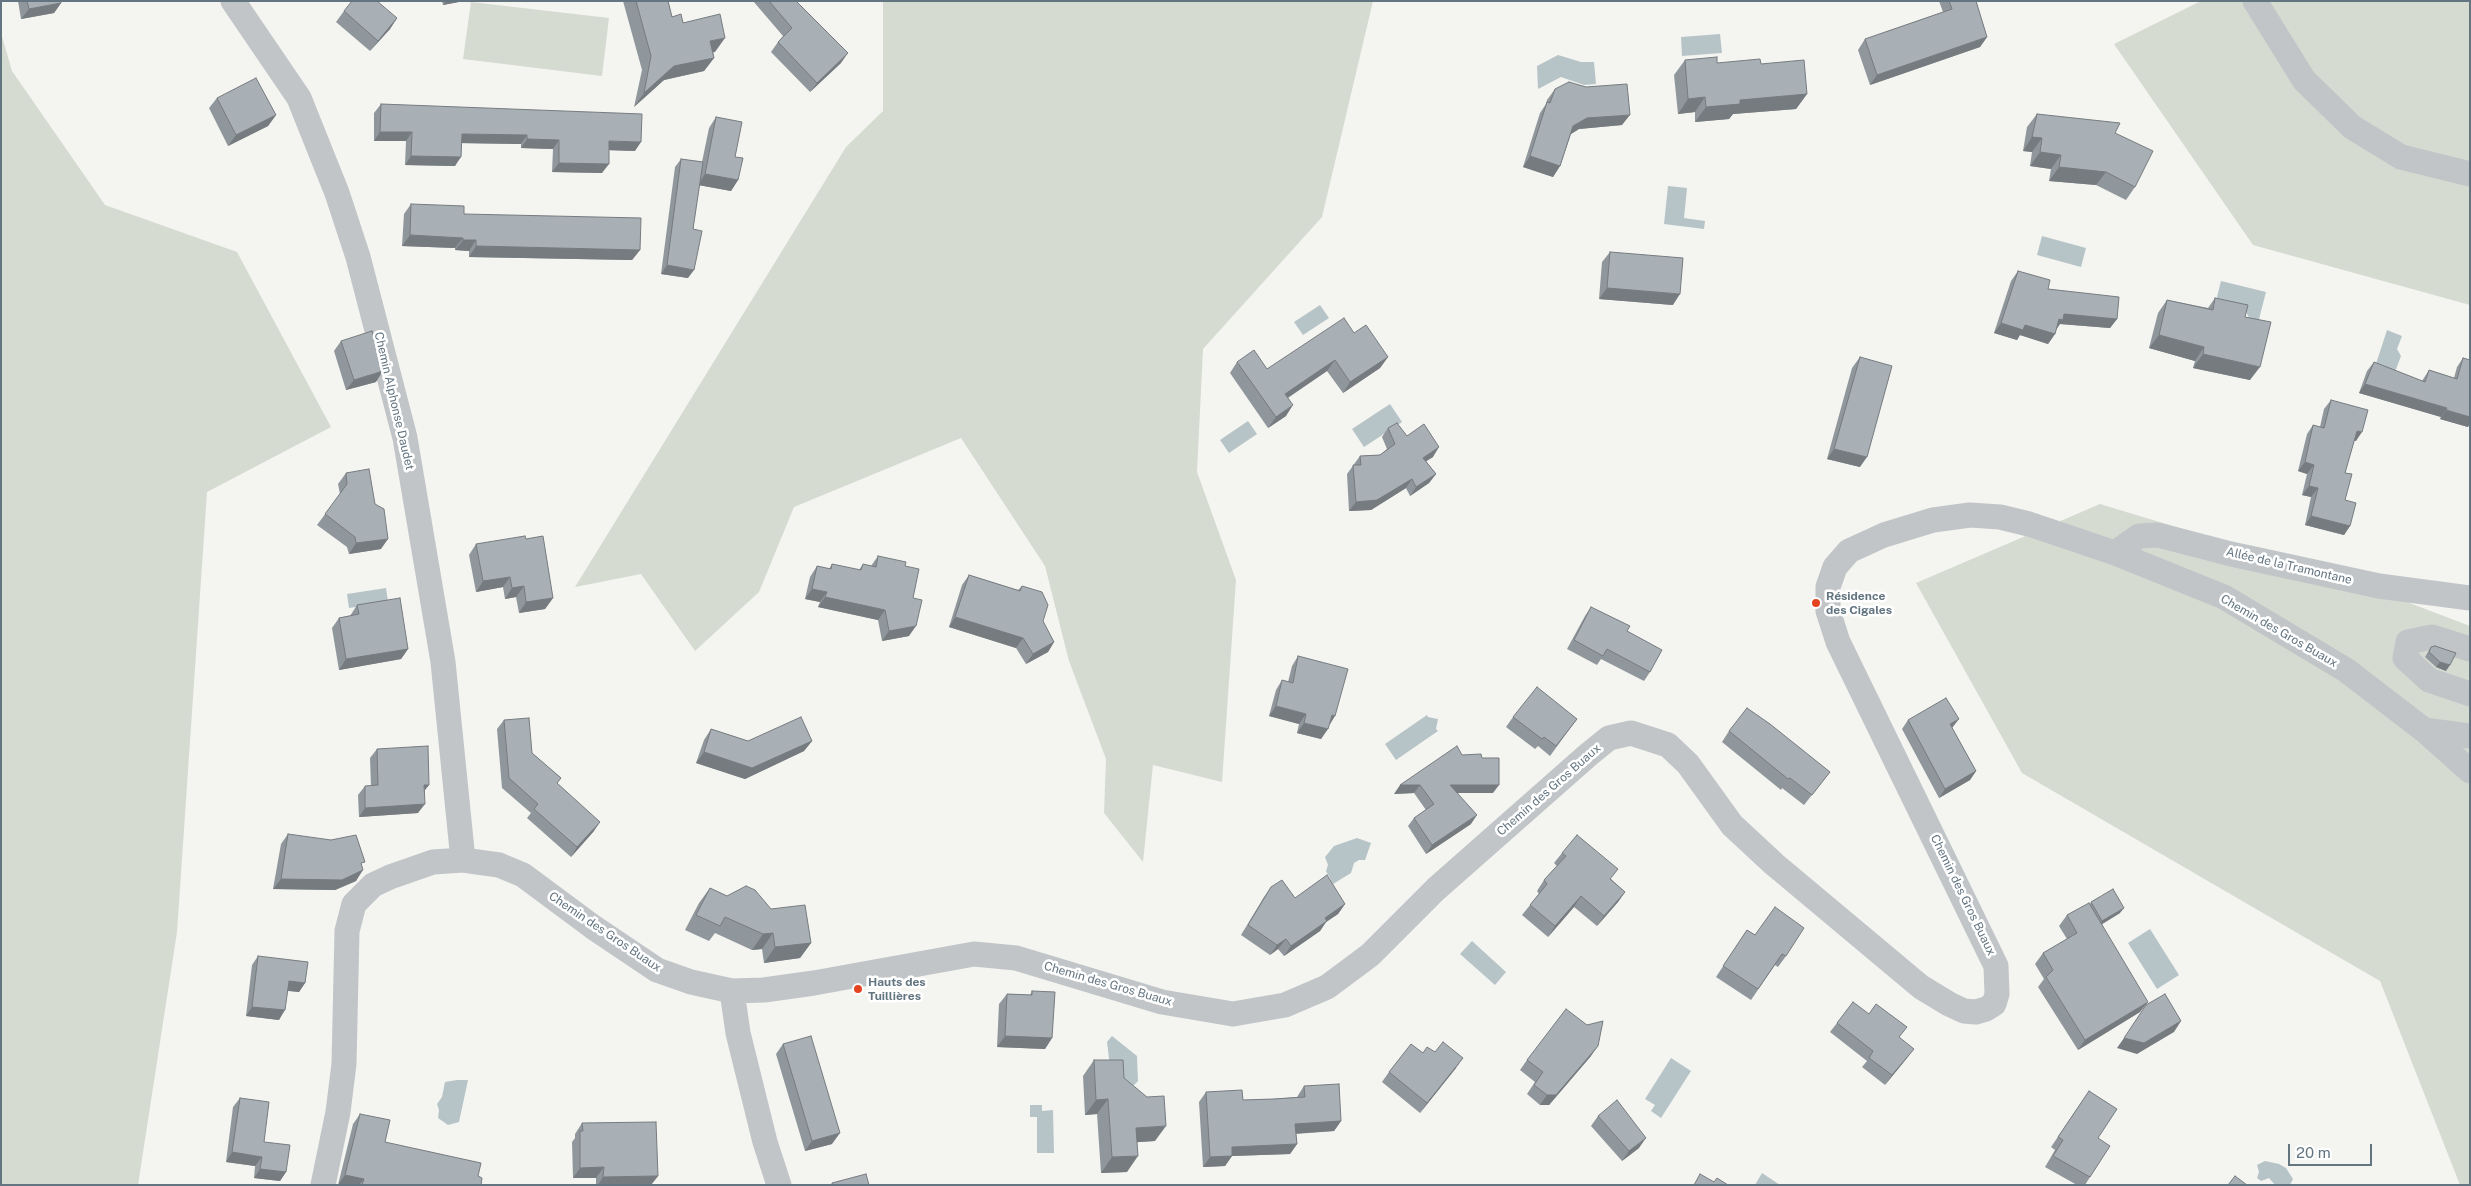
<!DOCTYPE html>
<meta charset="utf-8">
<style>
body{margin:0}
#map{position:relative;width:2471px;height:1186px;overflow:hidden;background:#f4f4f0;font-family:"Public Sans",sans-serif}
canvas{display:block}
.frame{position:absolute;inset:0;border:2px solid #637581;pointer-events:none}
.scale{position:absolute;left:2288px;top:1144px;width:84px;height:22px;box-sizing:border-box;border:2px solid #637581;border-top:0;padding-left:6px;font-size:15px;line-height:18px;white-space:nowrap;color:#637581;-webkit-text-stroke:4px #fff;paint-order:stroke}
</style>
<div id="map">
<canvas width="2471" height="1186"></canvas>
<div class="frame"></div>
<div class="scale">20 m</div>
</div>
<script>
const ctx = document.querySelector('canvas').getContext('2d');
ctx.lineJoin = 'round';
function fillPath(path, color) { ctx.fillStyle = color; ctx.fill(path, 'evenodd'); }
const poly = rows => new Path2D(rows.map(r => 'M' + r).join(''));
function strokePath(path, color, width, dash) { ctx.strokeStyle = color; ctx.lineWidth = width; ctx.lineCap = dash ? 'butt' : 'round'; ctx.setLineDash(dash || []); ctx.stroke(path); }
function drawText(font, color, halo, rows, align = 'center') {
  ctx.font = font + ' "Public Sans",sans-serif'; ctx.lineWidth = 5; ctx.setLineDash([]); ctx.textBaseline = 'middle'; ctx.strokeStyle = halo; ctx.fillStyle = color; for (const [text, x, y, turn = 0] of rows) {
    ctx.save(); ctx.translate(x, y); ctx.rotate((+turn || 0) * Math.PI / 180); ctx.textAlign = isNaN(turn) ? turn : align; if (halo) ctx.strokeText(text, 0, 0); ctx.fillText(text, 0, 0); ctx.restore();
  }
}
fillPath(poly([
 [883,1,1373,1,1322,217,1203,349,1197,472,1236,580,1222,782,1153,765,1143,862,1104,813,1106,759,1069,661,1045,566,961,438,794,507,759,592,695,651,641,574,575,587,846,147,883,111],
 [2201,1,2470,1,2470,305,2253,245,2114,44],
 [471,2,609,18,602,76,463,59],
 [1,33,12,71,105,205,237,252,331,427,207,492,177,932,138,1185,1,1185],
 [2100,504,2341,577,2470,626,2470,1185,2460,1185,2380,981,2022,773,1916,583]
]), '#d5dbd1');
fillPath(poly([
 [1720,34,1722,53,1682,56,1681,37],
 [1558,55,1581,62,1594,62,1596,84,1584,85,1561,77,1538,89,1537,66],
 [1668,186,1687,188,1684,218,1705,221,1704,229,1664,224],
 [2042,236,2086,248,2081,267,2037,255],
 [2221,281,2266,292,2258,323,2251,321,2246,312,2215,305],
 [1320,305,1329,318,1303,335,1294,322],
 [2387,330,2402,336,2397,349,2401,356,2395,372,2375,367],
 [1390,404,1402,422,1364,447,1352,429],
 [1248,421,1257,434,1229,453,1220,440],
 [386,588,388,602,349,608,347,594],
 [1427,715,1428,717,1438,719,1436,729,1438,731,1396,760,1385,744],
 [1357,838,1371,843,1365,860,1359,860,1354,863,1351,873,1333,884,1326,871,1328,865,1325,857,1334,846],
 [2150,929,2179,975,2157,989,2128,943],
 [1472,941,1506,972,1495,985,1460,954],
 [1112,1036,1137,1056,1138,1081,1133,1086,1110,1066,1107,1042],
 [1671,1058,1691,1071,1661,1118,1651,1111,1655,1105,1645,1099],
 [457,1080,468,1080,459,1122,448,1125,438,1118,439,1110,437,1104,442,1097,445,1082],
 [1030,1105,1042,1105,1042,1111,1053,1110,1054,1153,1037,1153,1037,1117,1030,1117],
 [2265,1161,2279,1164,2286,1168,2293,1179,2290,1185,2275,1185,2269,1178,2261,1181,2257,1178,2259,1172,2257,1165],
 [1762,1173,1780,1185,1755,1185]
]), '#b6c4c7');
strokePath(poly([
 [233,1,299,98,337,193,358,257,405,438,443,662,463,860],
 [2255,1,2304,80,2352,127,2401,157,2470,174],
 [2115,553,2139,536,2158,535,2231,554,2379,586,2470,598],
 [2470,649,2432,637,2408,642,2405,658,2429,680,2470,694],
 [2424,730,2470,736],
 [732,991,738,1033,765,1142,779,1185],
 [323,1185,338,1112,344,1064,347,931,354,904,373,885,390,877,433,862,463,860,499,865,523,875,593,927,657,970,691,982,732,991,764,990,814,983,974,954,1016,958,1162,1002,1233,1014,1285,1005,1327,987,1370,955,1436,889,1588,755,1609,738,1631,733,1668,745,1688,764,1732,825,1774,864,1921,987,1949,1004,1964,1011,1976,1012,1986,1009,1994,1004,1997,994,1996,966,1838,642,1828,611,1828,587,1835,567,1849,551,1884,535,1933,520,1970,515,2000,517,2029,524,2115,553,2224,597,2346,670,2424,730,2470,771]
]), '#c1c5c8', 25);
fillPath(poly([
 [18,1,61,1,61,3,54,13,21,19],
 [442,1,464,1,443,5],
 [623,1,668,1,672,17,683,23,715,52,713,52,714,58,704,71,664,80,634,107,642,70],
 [753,1,796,1,841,63,810,92,771,52,778,42,783,36],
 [1939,1,1976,1,1987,37,1980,47,1870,85,1858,50,1865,39,1943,12],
 [344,11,397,18,390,29,370,51,336,22],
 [1685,60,1717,63,1761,64,1807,94,1796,109,1733,114,1729,119,1695,122,1695,112,1678,114,1674,75],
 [1586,87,1622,125,1579,129,1571,134,1560,166,1553,177,1523,167,1540,113,1546,104,1547,100,1555,89],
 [217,98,276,115,268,126,228,146,209,108],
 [381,104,635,151,609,150,602,173,552,172,553,149,521,148,521,144,461,143,455,166,405,165,406,141,374,141,374,113],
 [2037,114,2115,133,2135,187,2126,200,2096,185,2049,181,2051,169,2030,166,2032,152,2023,151,2027,127],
 [716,117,735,157,738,180,731,191,699,185,693,229,688,278,661,274,675,167,681,159,702,162,709,128],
 [411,204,464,214,640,250,632,260,469,257,469,251,455,250,455,248,402,246,404,214],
 [1610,252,1673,305,1599,299,1602,262],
 [2018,271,2048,289,2117,319,2110,328,2060,324,2056,329,2055,334,2048,344,2020,335,2017,340,1994,333,2011,281],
 [2215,298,2245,317,2250,380,2193,368,2195,361,2149,348,2158,313,2167,300,2208,308],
 [1354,333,1388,357,1380,368,1343,393,1327,371,1288,398,1286,416,1268,428,1230,373,1237,362,1267,369],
 [341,341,376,382,346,390,334,351],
 [1860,357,1860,467,1827,459,1852,368],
 [2463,358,2468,427,2440,419,2441,417,2359,393,2367,371,2374,362,2422,381,2429,370,2454,378,2457,367],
 [2331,400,2356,441,2354,441,2345,473,2345,500,2350,526,2344,535,2305,525,2311,497,2302,495,2307,474,2298,471,2307,434,2313,425,2320,427,2324,409],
 [1388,428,1407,436,1433,457,1426,461,1436,474,1429,483,1410,496,1406,488,1371,510,1349,511,1347,474,1360,456,1380,455,1387,449,1382,437],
 [346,473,375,504,381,549,349,554,347,547,317,525,340,494,338,484],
 [526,539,553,598,545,609,519,613,516,597,505,599,503,587,476,592,469,555,476,544],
 [878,556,905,566,913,598,909,636,882,641,878,620,818,607,820,602,805,599,810,577,817,566,829,569,832,564,859,570,863,564,871,566],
 [969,575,1018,590,1022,586,1054,642,1048,652,1026,664,1016,648,949,627,962,585],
 [357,605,408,649,401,659,339,670,332,628,339,618,350,616],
 [1591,607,1627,631,1650,672,1644,681,1601,659,1597,665,1567,649,1585,616],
 [2431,647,2446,671,2436,667,2425,657],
 [1298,656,1329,726,1321,739,1297,733,1299,724,1269,716,1276,690,1282,680,1288,682,1292,666],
 [1513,717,1577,719,1550,756,1538,746,1535,749,1506,727],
 [504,720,532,753,561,778,557,783,594,831,571,857,527,818,531,813,502,788,497,729],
 [1908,720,1952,728,1976,771,1970,780,1939,798,1902,729],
 [711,729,748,741,812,741,804,751,745,779,696,763,704,740],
 [1729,731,1830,772,1804,805,1782,788,1781,790,1722,742],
 [377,749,425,791,418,813,359,817,358,795,365,786,371,786,370,758],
 [1462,755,1482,758,1493,793,1458,793,1471,824,1426,854,1408,826,1414,818,1426,810,1414,793,1394,794],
 [288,834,362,866,356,881,335,890,273,889,281,844],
 [1562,853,1611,879,1625,892,1618,902,1597,926,1574,907,1548,937,1522,915,1539,894,1537,891,1544,880,1557,866,1554,863],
 [1271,887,1295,898,1345,904,1338,914,1326,922,1320,931,1284,956,1278,949,1270,955,1241,935,1264,897],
 [710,888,727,896,771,909,811,943,800,958,764,963,762,949,752,950,715,933,709,941,685,930,699,903],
 [2091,902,2120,913,2102,924,2140,1012,2078,1050,2038,987,2044,979,2035,964,2043,953,2067,939,2059,926,2067,915,2090,904],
 [1747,930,1786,956,1778,967,1775,965,1751,1000,1716,977],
 [258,956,305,983,299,992,288,991,279,1020,246,1016,252,965],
 [1032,991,1052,1038,1045,1049,997,1047,999,1004,1007,994,1030,995],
 [1837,1023,1900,1038,1907,1058,1885,1085,1862,1067,1867,1061,1830,1032],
 [783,1044,832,1144,805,1151,776,1054],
 [1435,1052,1456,1068,1420,1113,1382,1082,1389,1072,1423,1053],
 [1591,1056,1549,1105,1540,1105,1527,1094,1535,1082,1520,1070,1527,1060],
 [1094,1060,1124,1078,1155,1141,1137,1142,1127,1172,1101,1173,1097,1114,1085,1115,1083,1076],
 [1304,1086,1341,1121,1334,1131,1296,1134,1297,1144,1290,1154,1232,1156,1225,1166,1203,1167,1199,1102,1206,1092,1243,1100,1273,1099,1297,1097],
 [2089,1091,2098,1138,2090,1177,2085,1185,2077,1185,2045,1167,2055,1150,2051,1147],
 [240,1098,264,1142,286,1172,280,1181,254,1178,255,1166,226,1162,233,1107],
 [360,1114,385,1142,478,1176,481,1185,338,1185,353,1124],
 [1598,1116,1639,1148,1622,1161,1591,1126],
 [582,1123,658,1176,651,1185,596,1185,596,1178,573,1178,572,1142,575,1138,575,1134]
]), '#90979c');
fillPath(poly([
 [446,1,464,1,443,5],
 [61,3,54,13,21,19,29,9],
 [397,18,390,29,370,51,378,41],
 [1987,37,1980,47,1870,85,1877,75],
 [725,38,715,52,700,55,710,41],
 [848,53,841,63,810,92,817,83],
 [714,58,704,71,664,80,634,107,644,93,674,66],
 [1807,94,1796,109,1733,114,1729,119,1695,122,1706,107,1740,100],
 [1705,97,1695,112,1678,114,1688,99],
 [276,115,268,126,228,146,236,135],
 [1630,115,1622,125,1579,129,1566,137,1573,126,1587,118],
 [380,132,412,132,406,141,374,141],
 [462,134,527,135,521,144,455,143],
 [2032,137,2042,138,2032,152,2023,151],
 [527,139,559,140,553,149,521,148],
 [609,141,641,142,635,151,603,150],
 [2040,152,2061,155,2051,169,2030,166],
 [411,156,461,157,455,166,405,165],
 [1530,156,1560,166,1553,177,1523,167],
 [559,163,609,164,602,173,552,172],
 [2059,167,2106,172,2096,185,2049,181],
 [705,174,738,180,731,191,698,185],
 [410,235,463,238,455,248,402,246],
 [463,240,476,240,469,251,455,250],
 [476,246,640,250,632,260,469,257],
 [667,265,694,270,688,278,661,274],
 [1607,288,1680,294,1673,305,1599,299],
 [2064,314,2117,319,2110,328,2060,324,2056,330,2059,319],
 [2001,323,2025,325,2055,334,2048,344,2020,335,2017,340,1994,333],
 [2159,335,2204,347,2195,361,2149,348],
 [2203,354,2260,367,2250,380,2193,368],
 [1388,357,1380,368,1343,393,1350,382],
 [1335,360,1327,371,1278,404,1285,394],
 [383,371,376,382,346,390,354,380],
 [2365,384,2447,408,2441,417,2359,393],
 [1293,405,1286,416,1268,428,1276,417],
 [2446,410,2470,417,2470,424,2468,427,2440,419],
 [2357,431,2362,432,2356,441,2351,440],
 [1439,447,1433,457,1417,467,1423,458],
 [1834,449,1867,457,1860,467,1827,459],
 [2305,462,2314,465,2307,474,2298,471],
 [1436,474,1429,483,1410,496,1416,487],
 [1412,479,1406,488,1371,510,1349,511,1356,502],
 [2309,486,2318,488,2311,497,2302,495],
 [2311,516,2350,526,2344,535,2305,525],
 [388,539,381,549,349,554,356,543],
 [510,577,503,587,476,592,483,581],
 [524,586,516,597,505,599,512,588],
 [812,589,827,592,820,602,805,599],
 [825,597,885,610,878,620,818,607],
 [553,598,545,609,519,613,526,602],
 [955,617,1023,638,1016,648,949,627],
 [916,626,909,636,882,641,889,631],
 [1054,642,1048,652,1026,664,1033,654],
 [408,649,401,659,339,670,346,659],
 [2440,662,2450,665,2446,671,2436,667],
 [1276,706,1306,714,1299,724,1269,716],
 [1332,715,1335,716,1329,726],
 [1959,719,1952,728,1950,724],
 [1304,723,1328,729,1321,739,1297,733],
 [812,741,804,751,745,779,696,763,704,752],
 [1976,771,1970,780,1939,798,1945,789],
 [424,785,429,785,422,794],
 [1400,785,1420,785,1414,793,1394,794],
 [1450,785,1499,785,1493,793,1444,793],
 [425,804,418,813,359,817,365,808],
 [1477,815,1471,824,1426,854,1432,845],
 [600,822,594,831,571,857,577,847],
 [363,870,356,881,335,890,273,889,281,879],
 [1625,892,1618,902,1597,926,1604,916],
 [1581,896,1574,907,1548,937,1555,926],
 [1345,904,1338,914,1326,922,1320,931,1284,956,1291,946,1325,918],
 [2124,908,2120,913,2099,926,2102,921],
 [773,933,762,949,752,950,763,934],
 [1286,939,1278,949,1270,955,1277,945],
 [811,943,800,958,764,963,775,947],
 [289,981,305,983,299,992,282,990],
 [2148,1002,2140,1012,2078,1050,2085,1040],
 [252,1007,285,1010,279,1020,246,1016],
 [2181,1021,2174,1032,2137,1054,2117,1048,2124,1038],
 [1005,1036,1052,1038,1045,1049,997,1047],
 [1598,1046,1591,1056,1549,1105,1540,1105,1547,1095],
 [1914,1049,1907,1058,1885,1085,1892,1075],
 [1463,1058,1456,1068,1420,1113,1427,1103],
 [1108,1099,1097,1114,1085,1115,1096,1100],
 [1341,1121,1334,1131,1288,1134,1295,1124],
 [1166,1126,1155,1141,1125,1143,1136,1128],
 [840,1133,832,1144,805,1151,812,1141],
 [1646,1138,1639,1148,1622,1161,1629,1151],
 [1297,1144,1290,1154,1232,1156,1225,1166,1203,1167,1210,1157,1232,1147],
 [232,1152,262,1157,255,1166,226,1162],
 [1138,1156,1127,1172,1101,1173,1112,1157],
 [604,1167,596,1178,573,1178,580,1168],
 [260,1169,286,1172,280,1181,254,1178],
 [345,1175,364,1179,359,1185,338,1185],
 [658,1176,651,1185,598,1185,603,1177]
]), '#767b7f');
const building = poly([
 [27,1,61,1,61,3,29,9,27,1],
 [352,1,377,1,397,18,378,41,344,11,352,1],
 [636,1,668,1,672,17,681,14,683,23,720,14,725,38,710,41,714,58,674,66,644,93,651,56,636,1],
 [769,1,796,1,848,53,817,83,778,42,792,28,769,1],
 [1949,1,1976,1,1987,37,1877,75,1865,39,1952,9,1949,1],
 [1717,57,1717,63,1760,59,1761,64,1804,60,1807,94,1740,100,1740,104,1706,107,1705,97,1688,99,1685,60,1717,57],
 [256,78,276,115,236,135,217,98,256,78],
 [1569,82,1586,87,1627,84,1630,115,1587,118,1573,126,1560,166,1530,156,1547,102,1550,103,1555,89,1569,82],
 [381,104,642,114,641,142,609,141,609,164,559,163,559,140,527,139,527,135,462,134,461,157,411,156,412,132,380,132,381,104],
 [2037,114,2120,123,2115,133,2153,151,2135,187,2106,172,2059,167,2061,155,2040,152,2042,138,2032,137,2037,114],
 [716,117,742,122,735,157,743,158,738,180,705,174,716,117],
 [681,159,703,162,693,229,702,231,694,270,667,265,681,159],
 [411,204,464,206,464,214,641,218,640,250,476,246,476,240,463,240,463,238,410,235,411,204],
 [1610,252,1683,258,1680,294,1607,288,1610,252],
 [2018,271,2050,280,2048,289,2119,297,2117,319,2064,314,2063,320,2059,319,2055,334,2025,325,2023,330,2001,323,2018,271],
 [2215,298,2248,305,2245,317,2271,322,2260,367,2203,354,2204,347,2159,335,2167,300,2213,310,2215,298],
 [1344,318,1354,333,1366,325,1388,357,1350,382,1335,360,1285,394,1293,405,1276,417,1237,362,1254,350,1267,369,1344,318],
 [372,331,383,371,354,380,341,341,372,331],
 [1860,357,1892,366,1867,457,1834,449,1860,357],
 [2463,358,2470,360,2470,417,2446,410,2447,408,2365,384,2374,362,2425,382,2429,370,2457,379,2463,358],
 [2331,400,2368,410,2362,432,2357,431,2345,473,2352,474,2345,500,2356,503,2350,526,2311,516,2318,488,2309,486,2314,465,2305,462,2313,425,2324,428,2331,400],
 [1397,423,1407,436,1424,424,1439,447,1423,458,1436,474,1416,487,1412,479,1377,500,1356,502,1353,465,1361,465,1360,456,1380,455,1395,444,1388,428,1397,423],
 [369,469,375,504,384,509,388,539,356,543,355,537,325,514,347,484,346,473,369,469],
 [525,536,526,539,543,536,553,598,526,602,524,586,512,588,510,577,483,581,476,544,525,536],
 [878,556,906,562,905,566,919,569,913,598,922,600,916,626,889,631,885,610,825,597,827,592,812,589,817,566,831,569,832,564,861,570,863,564,876,567,878,556],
 [969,575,1020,591,1022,586,1042,592,1048,605,1043,621,1054,642,1033,654,1023,638,955,617,969,575],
 [400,598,408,649,346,659,339,618,359,614,357,605,400,598],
 [1591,607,1630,626,1627,631,1662,650,1650,672,1607,649,1603,656,1574,640,1591,607],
 [2435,646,2456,653,2450,665,2440,662,2429,652,2431,647,2435,646],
 [1298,656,1348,669,1335,716,1332,715,1328,729,1304,723,1306,714,1276,706,1282,680,1293,683,1298,656],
 [1537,687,1577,719,1556,746,1544,737,1542,739,1513,717,1537,687],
 [1946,698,1959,719,1950,724,1976,771,1945,789,1908,720,1946,698],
 [1747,708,1770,724,1830,772,1812,795,1790,778,1788,779,1729,731,1747,708],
 [801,717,812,741,752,768,704,752,711,729,748,741,801,717],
 [529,718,532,753,561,778,557,783,600,822,577,847,534,809,538,804,509,778,504,720,529,718],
 [428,746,429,785,424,785,425,804,365,808,365,786,378,785,377,749,428,746],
 [1457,746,1462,755,1481,754,1482,758,1499,758,1499,785,1450,785,1477,815,1432,845,1414,818,1434,804,1420,785,1400,785,1457,746],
 [288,834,331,840,356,835,365,862,361,863,363,870,342,880,281,879,288,834],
 [1577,835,1618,869,1610,879,1625,892,1604,916,1581,896,1555,926,1530,905,1547,884,1544,880,1566,856,1562,853,1577,835],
 [1327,875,1345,904,1325,918,1327,921,1291,946,1286,939,1277,945,1248,925,1271,887,1282,880,1295,898,1327,875],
 [746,886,755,890,771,909,805,905,811,943,775,947,773,933,763,934,725,917,720,926,696,915,710,888,727,896,746,886],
 [2113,889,2124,908,2102,921,2091,902,2113,889],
 [2089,903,2148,1002,2085,1040,2046,977,2053,970,2043,953,2077,933,2067,915,2089,903],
 [1775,907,1804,928,1786,956,1782,954,1758,989,1723,966,1747,930,1755,935,1775,907],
 [258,956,308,962,305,983,289,981,285,1010,252,1007,258,956],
 [1032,991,1055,992,1052,1038,1005,1036,1007,994,1032,995,1032,991],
 [2165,994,2181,1021,2144,1043,2124,1038,2146,1005,2165,994],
 [1853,1002,1869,1014,1876,1004,1907,1027,1899,1037,1914,1049,1892,1075,1869,1058,1873,1051,1837,1023,1853,1002],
 [1566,1009,1587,1025,1603,1021,1598,1046,1556,1095,1547,1095,1534,1085,1543,1072,1527,1060,1566,1009],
 [811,1036,840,1133,812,1141,783,1044,811,1036],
 [1443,1042,1463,1058,1427,1103,1389,1072,1411,1044,1423,1053,1427,1047,1435,1052,1443,1042],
 [1094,1060,1123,1060,1124,1078,1147,1097,1164,1096,1166,1126,1136,1128,1138,1156,1112,1157,1108,1099,1096,1100,1094,1060],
 [1339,1084,1341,1121,1295,1124,1297,1144,1232,1147,1232,1156,1210,1157,1206,1092,1242,1090,1243,1100,1273,1099,1305,1097,1304,1086,1339,1084],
 [2089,1091,2117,1109,2098,1138,2110,1146,2090,1177,2053,1156,2063,1140,2058,1137,2089,1091],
 [240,1098,269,1102,264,1142,290,1145,286,1172,260,1169,262,1157,232,1152,240,1098],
 [1617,1100,1646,1138,1629,1151,1598,1116,1617,1100],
 [360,1114,390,1120,385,1142,481,1163,478,1176,482,1178,481,1185,362,1185,364,1179,345,1175,360,1114],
 [656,1122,658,1176,603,1177,604,1167,580,1168,580,1131,583,1131,582,1123,656,1122],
 [866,1174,869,1185,832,1185,832,1183,866,1174],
 [1700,1174,1714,1182,1717,1178,1728,1185,1694,1185,1700,1174],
 [2235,1176,2247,1185,2228,1185,2235,1176]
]);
fillPath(building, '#a8b0b5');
strokePath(building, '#767b7f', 1);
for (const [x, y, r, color] of [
 [1816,603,5,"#e44520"],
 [858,989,5,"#e44520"]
]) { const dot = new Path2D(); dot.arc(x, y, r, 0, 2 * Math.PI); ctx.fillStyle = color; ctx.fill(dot); strokePath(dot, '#fff', 2); }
drawText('12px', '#637581', '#fff', [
 ["Chemin Alphonse Daudet",394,401,77],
 ["Allée de la Tramontane",2289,566,13],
 ["Chemin des Gros Buaux",2279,631,30],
 ["Chemin des Gros Buaux",1549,790,-41],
 ["Chemin des Gros Buaux",1963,895,64],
 ["Chemin des Gros Buaux",605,932,34],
 ["Chemin des Gros Buaux",1108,984,16]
]);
drawText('bold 12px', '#637581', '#fff', [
 ["Résidence",1826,596],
 ["des Cigales",1826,610],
 ["Hauts des",868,982],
 ["Tuillières",868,996]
], 'left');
</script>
